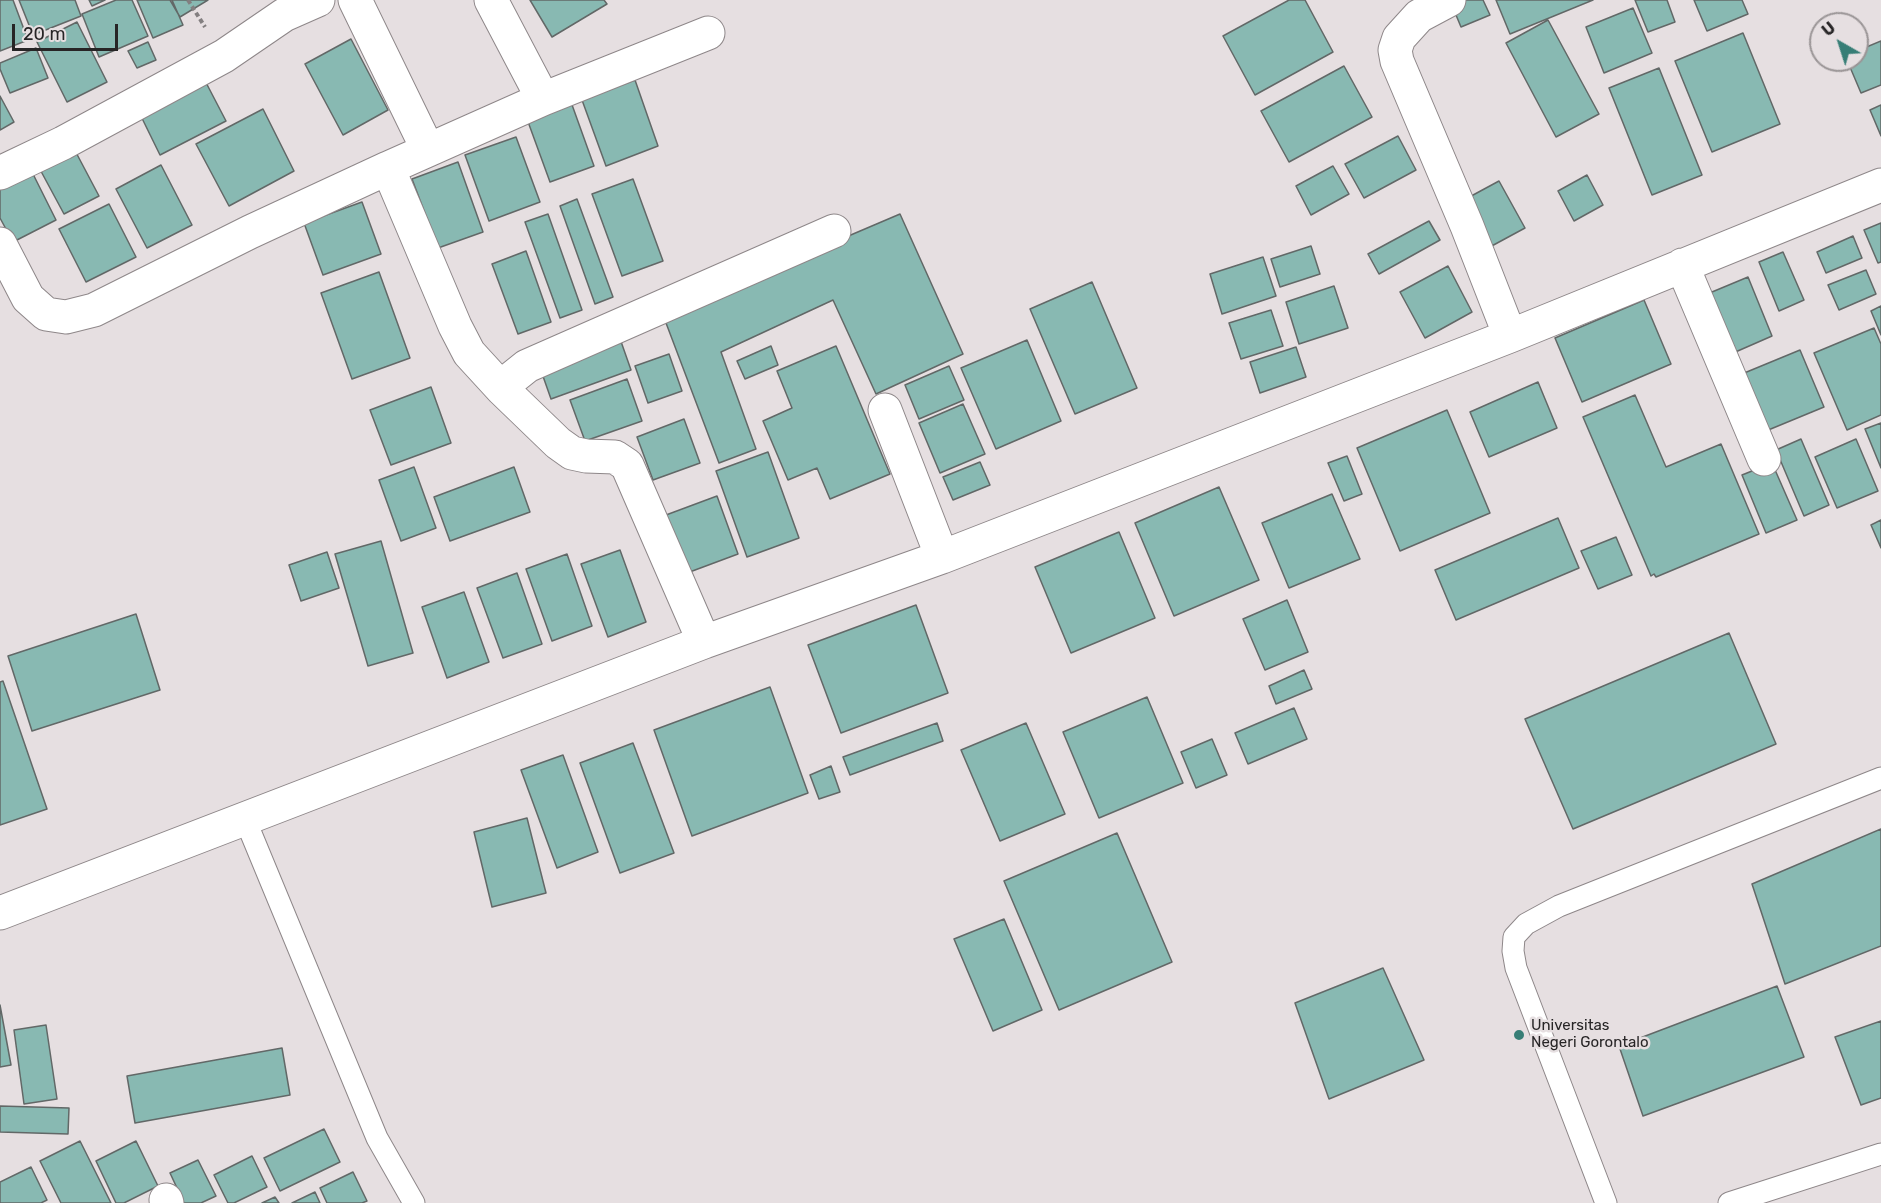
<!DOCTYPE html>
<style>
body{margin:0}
#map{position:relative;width:1881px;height:1203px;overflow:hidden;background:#e6dfe1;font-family:Rubik,sans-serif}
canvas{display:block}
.north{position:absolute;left:1809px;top:12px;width:60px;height:60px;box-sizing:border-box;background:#e6dfe1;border:2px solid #9a9596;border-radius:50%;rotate:321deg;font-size:16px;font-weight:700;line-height:24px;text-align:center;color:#272526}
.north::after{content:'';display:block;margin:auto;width:21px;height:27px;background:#377e76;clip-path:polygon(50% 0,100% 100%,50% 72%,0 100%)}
.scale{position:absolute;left:12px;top:24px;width:106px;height:27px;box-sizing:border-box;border:3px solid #272526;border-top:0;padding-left:8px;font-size:18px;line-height:21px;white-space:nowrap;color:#272526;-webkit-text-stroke:4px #e6dfe1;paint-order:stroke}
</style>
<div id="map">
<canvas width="1881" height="1203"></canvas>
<div class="north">U</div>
<div class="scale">20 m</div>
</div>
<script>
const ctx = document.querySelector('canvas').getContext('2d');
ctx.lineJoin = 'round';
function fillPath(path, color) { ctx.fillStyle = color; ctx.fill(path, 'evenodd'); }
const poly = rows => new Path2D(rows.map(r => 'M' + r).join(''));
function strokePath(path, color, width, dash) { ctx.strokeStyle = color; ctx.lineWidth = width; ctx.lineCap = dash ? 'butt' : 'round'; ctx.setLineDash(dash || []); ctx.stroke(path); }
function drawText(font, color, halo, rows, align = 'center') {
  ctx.font = font + ' Rubik,sans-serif'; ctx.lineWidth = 5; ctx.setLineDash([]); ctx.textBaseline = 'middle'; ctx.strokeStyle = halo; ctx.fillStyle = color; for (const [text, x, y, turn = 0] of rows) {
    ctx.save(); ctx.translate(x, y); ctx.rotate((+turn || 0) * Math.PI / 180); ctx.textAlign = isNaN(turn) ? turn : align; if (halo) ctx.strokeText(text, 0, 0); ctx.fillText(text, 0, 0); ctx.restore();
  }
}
const building = poly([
 [0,0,13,0,28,40,0,51,0,0],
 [19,0,75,0,81,16,33,35,19,0],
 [89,0,105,0,92,6,89,0],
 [116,0,132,0,148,36,99,57,82,14,116,0],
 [137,0,172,0,183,25,153,38,137,0],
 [170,0,208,0,180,17,170,0],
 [530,0,604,0,607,4,552,37,530,0],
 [1289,0,1305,0,1333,52,1255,95,1223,36,1289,0],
 [1460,0,1483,0,1490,15,1461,27,1451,3,1460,0],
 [1496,0,1593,0,1510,34,1496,0],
 [1635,0,1667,0,1675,22,1648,32,1635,0],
 [1694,0,1742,0,1748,14,1707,31,1694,0],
 [1633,8,1652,53,1604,73,1586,27,1633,8],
 [1548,20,1599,114,1556,137,1506,43,1548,20],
 [77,22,107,82,67,102,37,42,77,22],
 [1743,33,1780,124,1712,152,1675,61,1743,33],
 [351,39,388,110,343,135,305,64,351,39],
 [1881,41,1881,85,1861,93,1847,60,1857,60,1857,51,1881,41],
 [148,42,156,60,137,68,128,51,148,42],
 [36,48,48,78,10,93,0,69,0,63,36,48],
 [1344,66,1372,117,1289,162,1261,111,1344,66],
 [1659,68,1702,175,1652,195,1609,88,1659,68],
 [201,73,226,121,160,155,136,106,201,73],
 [635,80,658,146,606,166,582,100,635,80],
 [0,96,14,122,0,130,0,96],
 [571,102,594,166,550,182,527,119,571,102],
 [1881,105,1881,136,1870,110,1881,105],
 [263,109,294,171,229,206,196,144,263,109],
 [1398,136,1416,170,1364,198,1345,164,1398,136],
 [516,137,540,202,489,221,465,155,516,137],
 [71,143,99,196,64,214,36,162,71,143],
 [458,162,483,232,438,248,412,179,458,162],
 [161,165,192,225,147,248,116,189,161,165],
 [1333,166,1349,194,1311,215,1296,186,1333,166],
 [30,168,56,220,13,242,0,218,0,184,30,168],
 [1587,175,1603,205,1574,221,1558,191,1587,175],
 [633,179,663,261,622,276,592,194,633,179],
 [1499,181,1525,228,1488,248,1462,201,1499,181],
 [577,199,613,297,595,304,560,206,577,199],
 [362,202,381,254,323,275,304,223,362,202],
 [109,204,136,257,86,282,59,229,109,204],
 [548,214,582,310,560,318,525,222,548,214],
 [900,214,963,354,876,394,833,300,721,352,756,449,719,463,663,315,900,214],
 [1429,221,1440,240,1379,274,1368,254,1429,221],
 [1881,223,1881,262,1878,263,1864,230,1881,223],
 [1853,236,1862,258,1826,273,1817,252,1853,236],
 [1311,246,1320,274,1280,287,1271,259,1311,246],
 [526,251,551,322,518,334,492,264,526,251],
 [1783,252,1804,300,1779,311,1759,262,1783,252],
 [1263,257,1276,296,1222,314,1210,274,1263,257],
 [1448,266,1472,312,1425,338,1400,292,1448,266],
 [1866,270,1876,294,1839,310,1828,285,1866,270],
 [379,272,410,358,352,379,321,293,379,272],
 [1748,277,1772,336,1724,357,1700,297,1748,277],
 [1092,282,1137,388,1075,414,1030,309,1092,282],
 [1334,286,1348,328,1299,344,1286,302,1334,286],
 [1644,300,1671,364,1582,402,1555,338,1644,300],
 [1881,306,1881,335,1871,311,1881,306],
 [1271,310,1283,346,1241,359,1229,323,1271,310],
 [1874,328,1881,344,1881,415,1847,430,1814,353,1874,328],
 [618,333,631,370,551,399,538,362,618,333],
 [1027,340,1061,421,996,449,961,368,1027,340],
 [771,346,778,365,745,379,737,361,771,346],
 [836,346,890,474,830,499,817,468,788,480,763,421,792,408,777,371,836,346],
 [1296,347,1306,377,1260,393,1250,362,1296,347],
 [1800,350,1824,407,1761,433,1737,376,1800,350],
 [669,354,682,391,648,403,635,366,669,354],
 [949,366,964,400,919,419,905,385,949,366],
 [627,379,642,421,585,441,570,400,627,379],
 [1538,382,1557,428,1489,457,1470,412,1538,382],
 [431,387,451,443,391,465,370,410,431,387],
 [1635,395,1666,467,1721,444,1759,534,1656,577,1654,574,1651,576,1583,417,1635,395],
 [963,404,985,454,940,473,919,423,963,404],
 [1447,410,1490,513,1400,551,1357,448,1447,410],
 [684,419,700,463,653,480,637,437,684,419],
 [1881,423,1881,468,1865,429,1881,423],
 [1801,439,1829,505,1804,516,1776,450,1801,439],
 [1856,439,1878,491,1837,508,1815,457,1856,439],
 [768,452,799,538,747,557,716,471,768,452],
 [1347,456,1362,494,1344,501,1328,463,1347,456],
 [980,462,990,485,953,500,943,477,980,462],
 [1772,463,1797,520,1766,533,1742,475,1772,463],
 [414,467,436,528,401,541,379,480,414,467],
 [514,467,530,512,450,541,434,497,514,467],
 [1219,487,1259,580,1174,616,1135,523,1219,487],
 [1332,494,1360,559,1289,588,1262,523,1332,494],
 [717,496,738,554,687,573,666,515,717,496],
 [1558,518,1579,568,1456,620,1435,570,1558,518],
 [1881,520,1881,548,1871,525,1881,520],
 [1119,532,1155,618,1071,653,1035,567,1119,532],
 [1616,537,1632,575,1598,589,1581,551,1616,537],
 [381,541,413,653,368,666,335,554,381,541],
 [620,550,646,622,608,637,581,564,620,550],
 [327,552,339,588,301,601,289,565,327,552],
 [567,554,592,626,552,641,526,569,567,554],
 [517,573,542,644,503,658,477,588,517,573],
 [464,592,489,662,447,678,422,607,464,592],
 [1287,600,1308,652,1265,670,1243,619,1287,600],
 [916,605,948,693,841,733,808,645,916,605],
 [136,614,160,690,32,731,8,656,136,614],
 [1729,633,1776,744,1573,829,1525,719,1729,633],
 [1304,670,1312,689,1276,704,1269,686,1304,670],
 [3,681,47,809,0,825,0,682,3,681],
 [770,687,808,793,692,836,654,730,770,687],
 [1147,697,1183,783,1099,818,1063,732,1147,697],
 [1294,708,1307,739,1248,764,1235,733,1294,708],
 [937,723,943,741,850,775,843,757,937,723],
 [1026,723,1065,814,1000,841,961,750,1026,723],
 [1212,739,1227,775,1196,788,1181,752,1212,739],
 [633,743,674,853,620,873,580,763,633,743],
 [563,755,598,852,557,868,521,770,563,755],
 [831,766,840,792,819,799,810,775,831,766],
 [527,818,546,893,492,907,474,832,527,818],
 [1881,829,1881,946,1785,984,1752,884,1881,829],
 [1117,833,1172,962,1059,1010,1004,881,1117,833],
 [1004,919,1042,1010,993,1031,954,939,1004,919],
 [1383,968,1424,1060,1329,1099,1295,1003,1383,968],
 [1777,986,1804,1057,1643,1116,1619,1046,1777,986],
 [0,1005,11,1065,0,1067,0,1005],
 [1881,1021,1881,1098,1861,1105,1835,1037,1881,1021],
 [46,1025,57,1099,24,1104,14,1030,46,1025],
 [282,1048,290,1095,135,1123,127,1076,282,1048],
 [0,1106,69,1108,68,1134,0,1132,0,1106],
 [324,1129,340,1162,280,1191,264,1158,324,1129],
 [80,1141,111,1203,61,1203,40,1161,80,1141],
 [136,1141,158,1186,124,1203,116,1203,96,1161,136,1141],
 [252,1156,267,1187,234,1203,228,1203,214,1175,252,1156],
 [198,1160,216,1196,201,1203,184,1203,170,1173,198,1160],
 [31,1167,47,1200,41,1203,0,1203,0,1182,31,1167],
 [353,1172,367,1201,362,1203,327,1203,320,1188,353,1172],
 [315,1192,320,1203,292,1203,315,1192],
 [275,1197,279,1203,262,1203,275,1197]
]);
fillPath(building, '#88b9b2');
strokePath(building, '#626867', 1.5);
const service = poly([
 [245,819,377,1138,414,1203],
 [1606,1203,1516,968,1513,951,1514,937,1526,924,1559,906,1881,778],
 [1729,1203,1881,1154]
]);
const minor = poly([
 [355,0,428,150],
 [491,0,543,99],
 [1449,0,1419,16,1399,38,1395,50,1397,61,1467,226,1510,336],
 [0,173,63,143,224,56,284,15,318,0],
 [0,244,28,298,46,314,66,317,94,310,250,232,388,168],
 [1682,265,1764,459],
 [502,389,507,382,527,366,834,231],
 [885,410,942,557],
 [704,642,627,465,615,457,586,456,572,453,558,443,502,389,469,353,455,326,388,168,543,99,708,33],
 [0,913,704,642,942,557,1510,336,1881,185],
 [166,1200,167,1203]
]);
strokePath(service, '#8e8789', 23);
strokePath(minor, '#8e8789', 35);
strokePath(poly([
 [188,0,205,27]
]), '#837f80', 4, [4.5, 3]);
strokePath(service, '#fff', 21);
strokePath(minor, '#fff', 33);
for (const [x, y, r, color] of [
 [1519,1035,6,"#377e76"]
]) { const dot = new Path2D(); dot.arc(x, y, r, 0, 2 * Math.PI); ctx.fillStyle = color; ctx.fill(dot); strokePath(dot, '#e6dfe1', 2); }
drawText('15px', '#272526', '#e6dfe1', [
 ["Universitas",1531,1026],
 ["Negeri Gorontalo",1531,1043]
], 'left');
</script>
